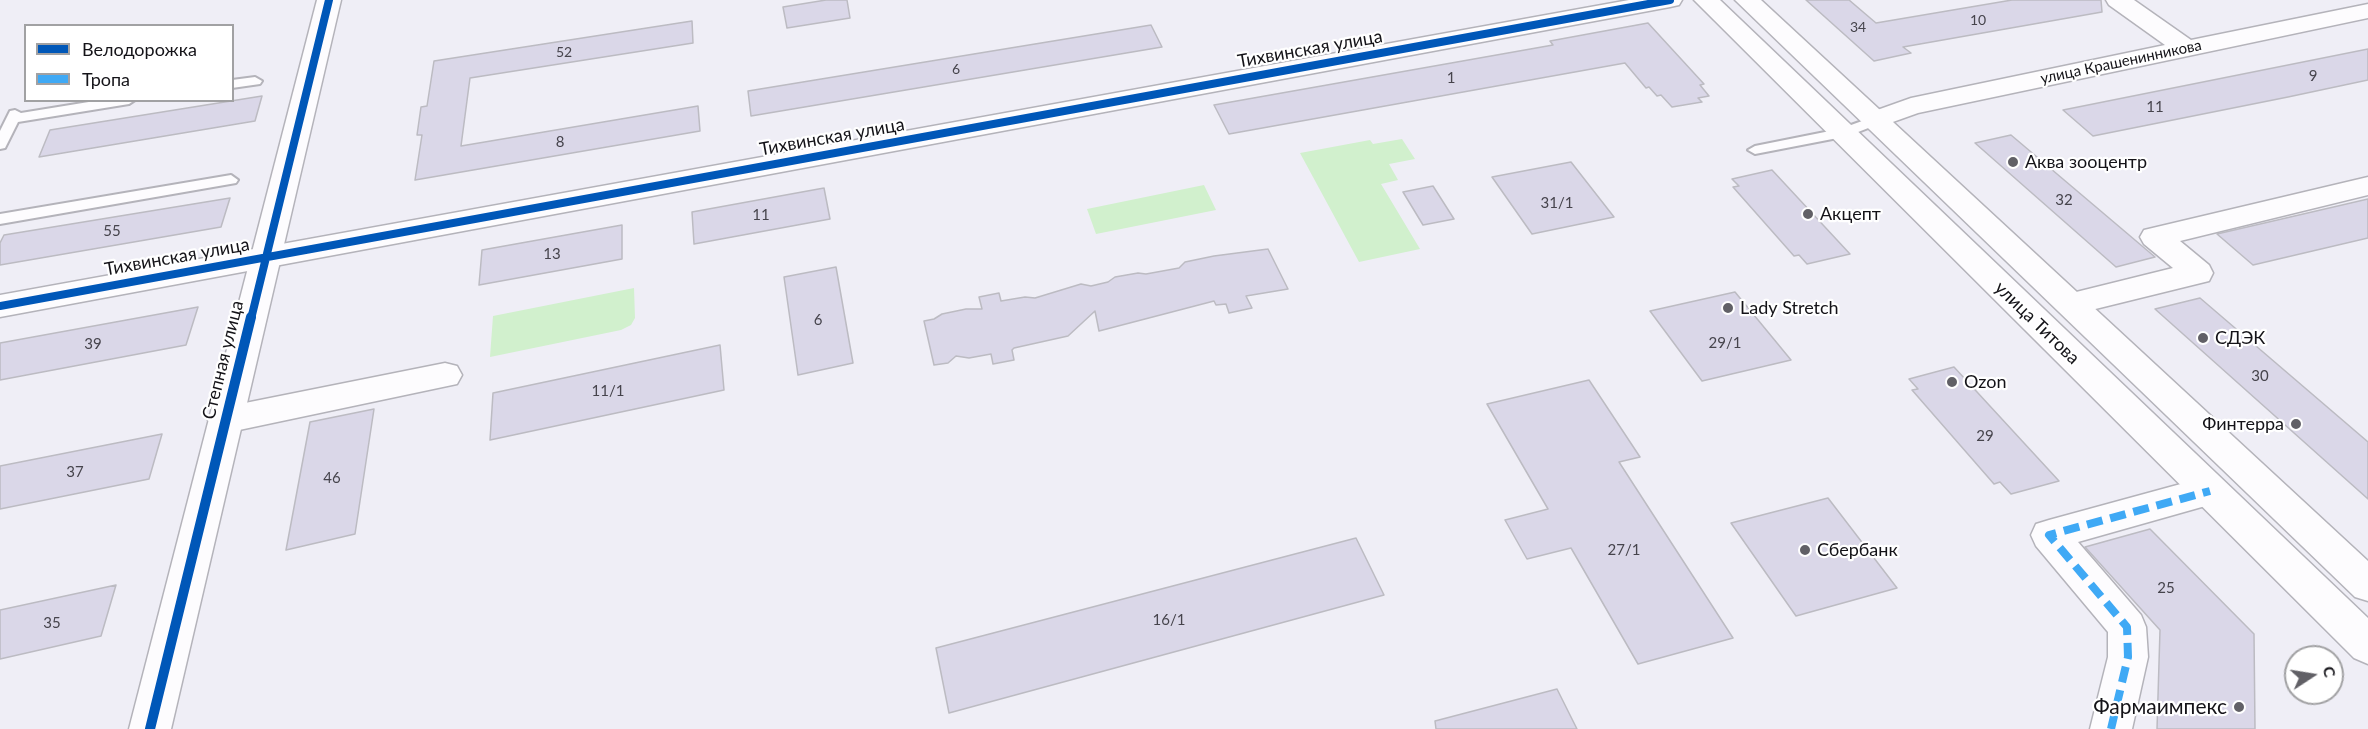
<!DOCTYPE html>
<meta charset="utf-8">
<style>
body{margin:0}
#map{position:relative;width:2368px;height:729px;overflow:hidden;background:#efeef6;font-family:Lato,sans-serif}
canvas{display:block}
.legend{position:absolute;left:24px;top:24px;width:210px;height:78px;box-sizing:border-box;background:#fff;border:2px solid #a1a1a3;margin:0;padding:8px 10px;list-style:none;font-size:18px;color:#141318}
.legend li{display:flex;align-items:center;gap:12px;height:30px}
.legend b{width:30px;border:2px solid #a1a1a3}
.north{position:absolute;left:2284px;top:645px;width:60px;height:60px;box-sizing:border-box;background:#fff;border:2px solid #a1a1a3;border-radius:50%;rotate:78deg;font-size:16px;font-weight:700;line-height:24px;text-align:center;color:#141318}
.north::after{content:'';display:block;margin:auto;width:21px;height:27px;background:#616066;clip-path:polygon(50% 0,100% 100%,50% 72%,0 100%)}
</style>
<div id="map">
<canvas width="2368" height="729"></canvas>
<ul class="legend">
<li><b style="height:8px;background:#0057b8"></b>Велодорожка</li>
<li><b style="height:8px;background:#3fa9f5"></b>Тропа</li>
</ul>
<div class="north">С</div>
</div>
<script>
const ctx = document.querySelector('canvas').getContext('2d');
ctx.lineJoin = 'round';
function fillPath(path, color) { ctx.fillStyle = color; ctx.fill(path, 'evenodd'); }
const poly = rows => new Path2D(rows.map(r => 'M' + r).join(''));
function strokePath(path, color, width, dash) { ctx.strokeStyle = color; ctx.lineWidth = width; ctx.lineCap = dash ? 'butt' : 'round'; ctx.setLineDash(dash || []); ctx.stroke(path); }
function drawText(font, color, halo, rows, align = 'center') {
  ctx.font = font + ' Lato,sans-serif'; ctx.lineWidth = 4.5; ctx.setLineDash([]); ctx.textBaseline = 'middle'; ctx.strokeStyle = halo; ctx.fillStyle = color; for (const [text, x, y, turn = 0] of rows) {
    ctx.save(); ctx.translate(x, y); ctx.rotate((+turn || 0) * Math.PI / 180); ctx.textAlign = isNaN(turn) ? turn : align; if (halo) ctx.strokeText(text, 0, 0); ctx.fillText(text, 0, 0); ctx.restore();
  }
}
fillPath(poly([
 [1402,139,1415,159,1389,164,1398,180,1381,184,1420,249,1359,262,1300,153,1370,140,1373,144],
 [1204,185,1216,210,1096,234,1087,209],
 [634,288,635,318,631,325,621,330,490,357,493,316]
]), '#d1f0cd');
const building = poly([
 [826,0,847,0,850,18,787,28,783,7,826,0],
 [1806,0,1849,0,1876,23,2012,0,2101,0,2102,12,1903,47,1911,53,1874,61,1806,0],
 [692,21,693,43,470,78,461,146,698,106,700,131,415,180,422,135,417,135,421,107,427,106,434,61,692,21],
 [1648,23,1704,84,1700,85,1709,96,1698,98,1702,102,1672,107,1661,95,1657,96,1649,87,1646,88,1625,63,1229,134,1214,105,1553,45,1550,41,1648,23],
 [1151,25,1162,47,751,116,748,91,1151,25],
 [2368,49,2368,80,2288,97,2093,136,2063,110,2368,49],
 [262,96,255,121,39,157,50,130,262,96],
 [2011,135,2155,257,2116,267,1975,143,2011,135],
 [1571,162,1614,217,1532,234,1492,177,1571,162],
 [1772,170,1850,254,1807,264,1799,255,1794,256,1733,187,1739,186,1732,179,1772,170],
 [1433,186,1454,219,1423,225,1403,192,1433,186],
 [824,188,830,219,694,244,692,212,824,188],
 [230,198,221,227,0,265,0,243,4,235,230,198],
 [2368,199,2368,238,2253,265,2217,234,2368,199],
 [622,225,622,259,479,285,482,250,622,225],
 [1268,249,1288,289,1246,296,1252,308,1229,313,1226,304,1216,305,1214,301,1099,331,1095,311,1068,336,1014,348,1012,350,1014,360,993,364,991,354,969,358,956,356,948,363,934,365,924,321,934,319,942,314,966,309,982,309,979,297,999,293,1001,301,1025,297,1035,298,1081,284,1091,286,1108,282,1115,277,1138,273,1146,274,1179,268,1185,262,1214,256,1268,249],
 [836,267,853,363,798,375,784,277,836,267],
 [1735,292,1791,360,1702,381,1650,311,1735,292],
 [2200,298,2368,442,2368,499,2155,309,2200,298],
 [198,307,186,345,0,380,0,343,198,307],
 [720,345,724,390,490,440,493,393,720,345],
 [1954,367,2059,481,2011,494,2000,482,1994,484,1912,390,1918,389,1909,379,1954,367],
 [1589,380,1640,457,1619,462,1733,638,1638,664,1571,548,1527,559,1505,520,1548,509,1487,404,1589,380],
 [374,409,355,534,286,550,310,422,374,409],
 [162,434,149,479,0,509,0,466,162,434],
 [1828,498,1897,588,1796,616,1731,523,1828,498],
 [2150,529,2254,634,2255,729,2157,729,2160,630,2085,547,2150,529],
 [1356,538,1384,595,949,713,936,648,1356,538],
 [116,585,101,636,0,659,0,610,116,585],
 [1557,689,1577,729,1436,729,1435,721,1557,689]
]);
fillPath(building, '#dad7e8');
strokePath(building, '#bcbbc2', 1.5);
const service = poly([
 [255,77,262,81,260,84,232,88,232,80,255,77],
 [101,100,135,100,129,104,18,122,5,148,0,149,0,131,10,111,15,110,21,113,101,100],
 [1876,116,1883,120,1881,123,1848,136,1755,154,1748,150,1755,146,1840,129,1876,116],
 [231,175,238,180,236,183,0,224,0,214,231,175]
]);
const minor = poly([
 [1629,0,1682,0,1679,5,1670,7,0,317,0,295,1629,0],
 [2106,0,2134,0,2191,40,2368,4,2368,18,1918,113,1876,128,1866,126,1862,120,1866,114,1911,98,2165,45,2109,5,2106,0],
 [2368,177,2368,195,2180,241,2209,265,2213,273,2209,281,2071,315,2060,312,2055,304,2060,296,2173,268,2144,244,2140,237,2144,230,2368,177],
 [445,363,457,366,462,375,457,384,225,433,213,429,208,420,213,411,225,407,445,363],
 [2210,476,2223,481,2228,491,2223,501,2078,542,2141,615,2146,627,2148,657,2132,729,2090,729,2108,657,2108,632,2036,546,2031,535,2036,524,2049,520,2210,476]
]);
const tertiary = poly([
 [317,0,341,0,171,729,129,729,317,0]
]);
const secondary = poly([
 [1694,0,1720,0,2368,618,2368,664,2354,658,1694,0],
 [1735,0,1761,0,2368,561,2368,601,2355,597,1735,0]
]);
strokePath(service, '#b4b3ba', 4);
strokePath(minor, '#b4b3ba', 3);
strokePath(tertiary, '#b4b3ba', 3);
strokePath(secondary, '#b4b3ba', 3);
fillPath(service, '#fdfcfe');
fillPath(minor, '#fdfcfe');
fillPath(tertiary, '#fdfcfe');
fillPath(secondary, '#fdfcfe');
strokePath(poly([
 [2111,729,2128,657,2127,627,2049,535,2210,491]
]), '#3fa9f5', 8, [16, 8]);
strokePath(poly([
 [0,306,1670,0],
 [251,319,329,0]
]), '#0057b8', 8);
strokePath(poly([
 [150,729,251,317]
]), '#0057b8', 10);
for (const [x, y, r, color] of [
 [2013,162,6,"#616066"],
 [1808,214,6,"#616066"],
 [1728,308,6,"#616066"],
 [2203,338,6,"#616066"],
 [1952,382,6,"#616066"],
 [2296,424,6,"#616066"],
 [1805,550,6,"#616066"],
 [2239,707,6,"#616066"]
]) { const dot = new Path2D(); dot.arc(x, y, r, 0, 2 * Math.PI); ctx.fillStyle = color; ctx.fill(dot); strokePath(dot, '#fff', 2); }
drawText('14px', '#46444c', null, [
 ["10",1978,20],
 ["34",1858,27],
 ["52",564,52],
 ["6",956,69]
]);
drawText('15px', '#141318', '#fff', [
 ["улица Крашенинникова",2121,62,-12]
]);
drawText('15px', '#46444c', null, [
 ["9",2313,76],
 ["1",1451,78],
 ["11",2155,107],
 ["8",560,142],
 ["32",2064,200],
 ["31/1",1557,203],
 ["11",761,215],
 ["55",112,231],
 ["13",552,254],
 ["6",818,320],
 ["29/1",1725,343],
 ["39",93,344],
 ["30",2260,376],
 ["11/1",608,391],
 ["29",1985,436],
 ["37",75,472],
 ["46",332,478],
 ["27/1",1624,550],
 ["25",2166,588],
 ["16/1",1169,620],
 ["35",52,623]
]);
drawText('18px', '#141318', '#fff', [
 ["Тихвинская улица",1310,49,-10],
 ["Тихвинская улица",832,137,-10],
 ["Тихвинская улица",177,257,-10],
 ["улица Титова",2037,323,44],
 ["Степная улица",223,360,-76]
]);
drawText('18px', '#141318', '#fff', [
 ["Аква зооцентр",2025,162],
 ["Акцепт",1820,214],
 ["Lady Stretch",1740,308],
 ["СДЭК",2215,338],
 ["Ozon",1964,382],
 ["Финтерра",2284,424,"right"],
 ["Сбербанк",1817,550]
], 'left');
drawText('21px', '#141318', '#fff', [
 ["Фармаимпекс",2227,707]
], 'right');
</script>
